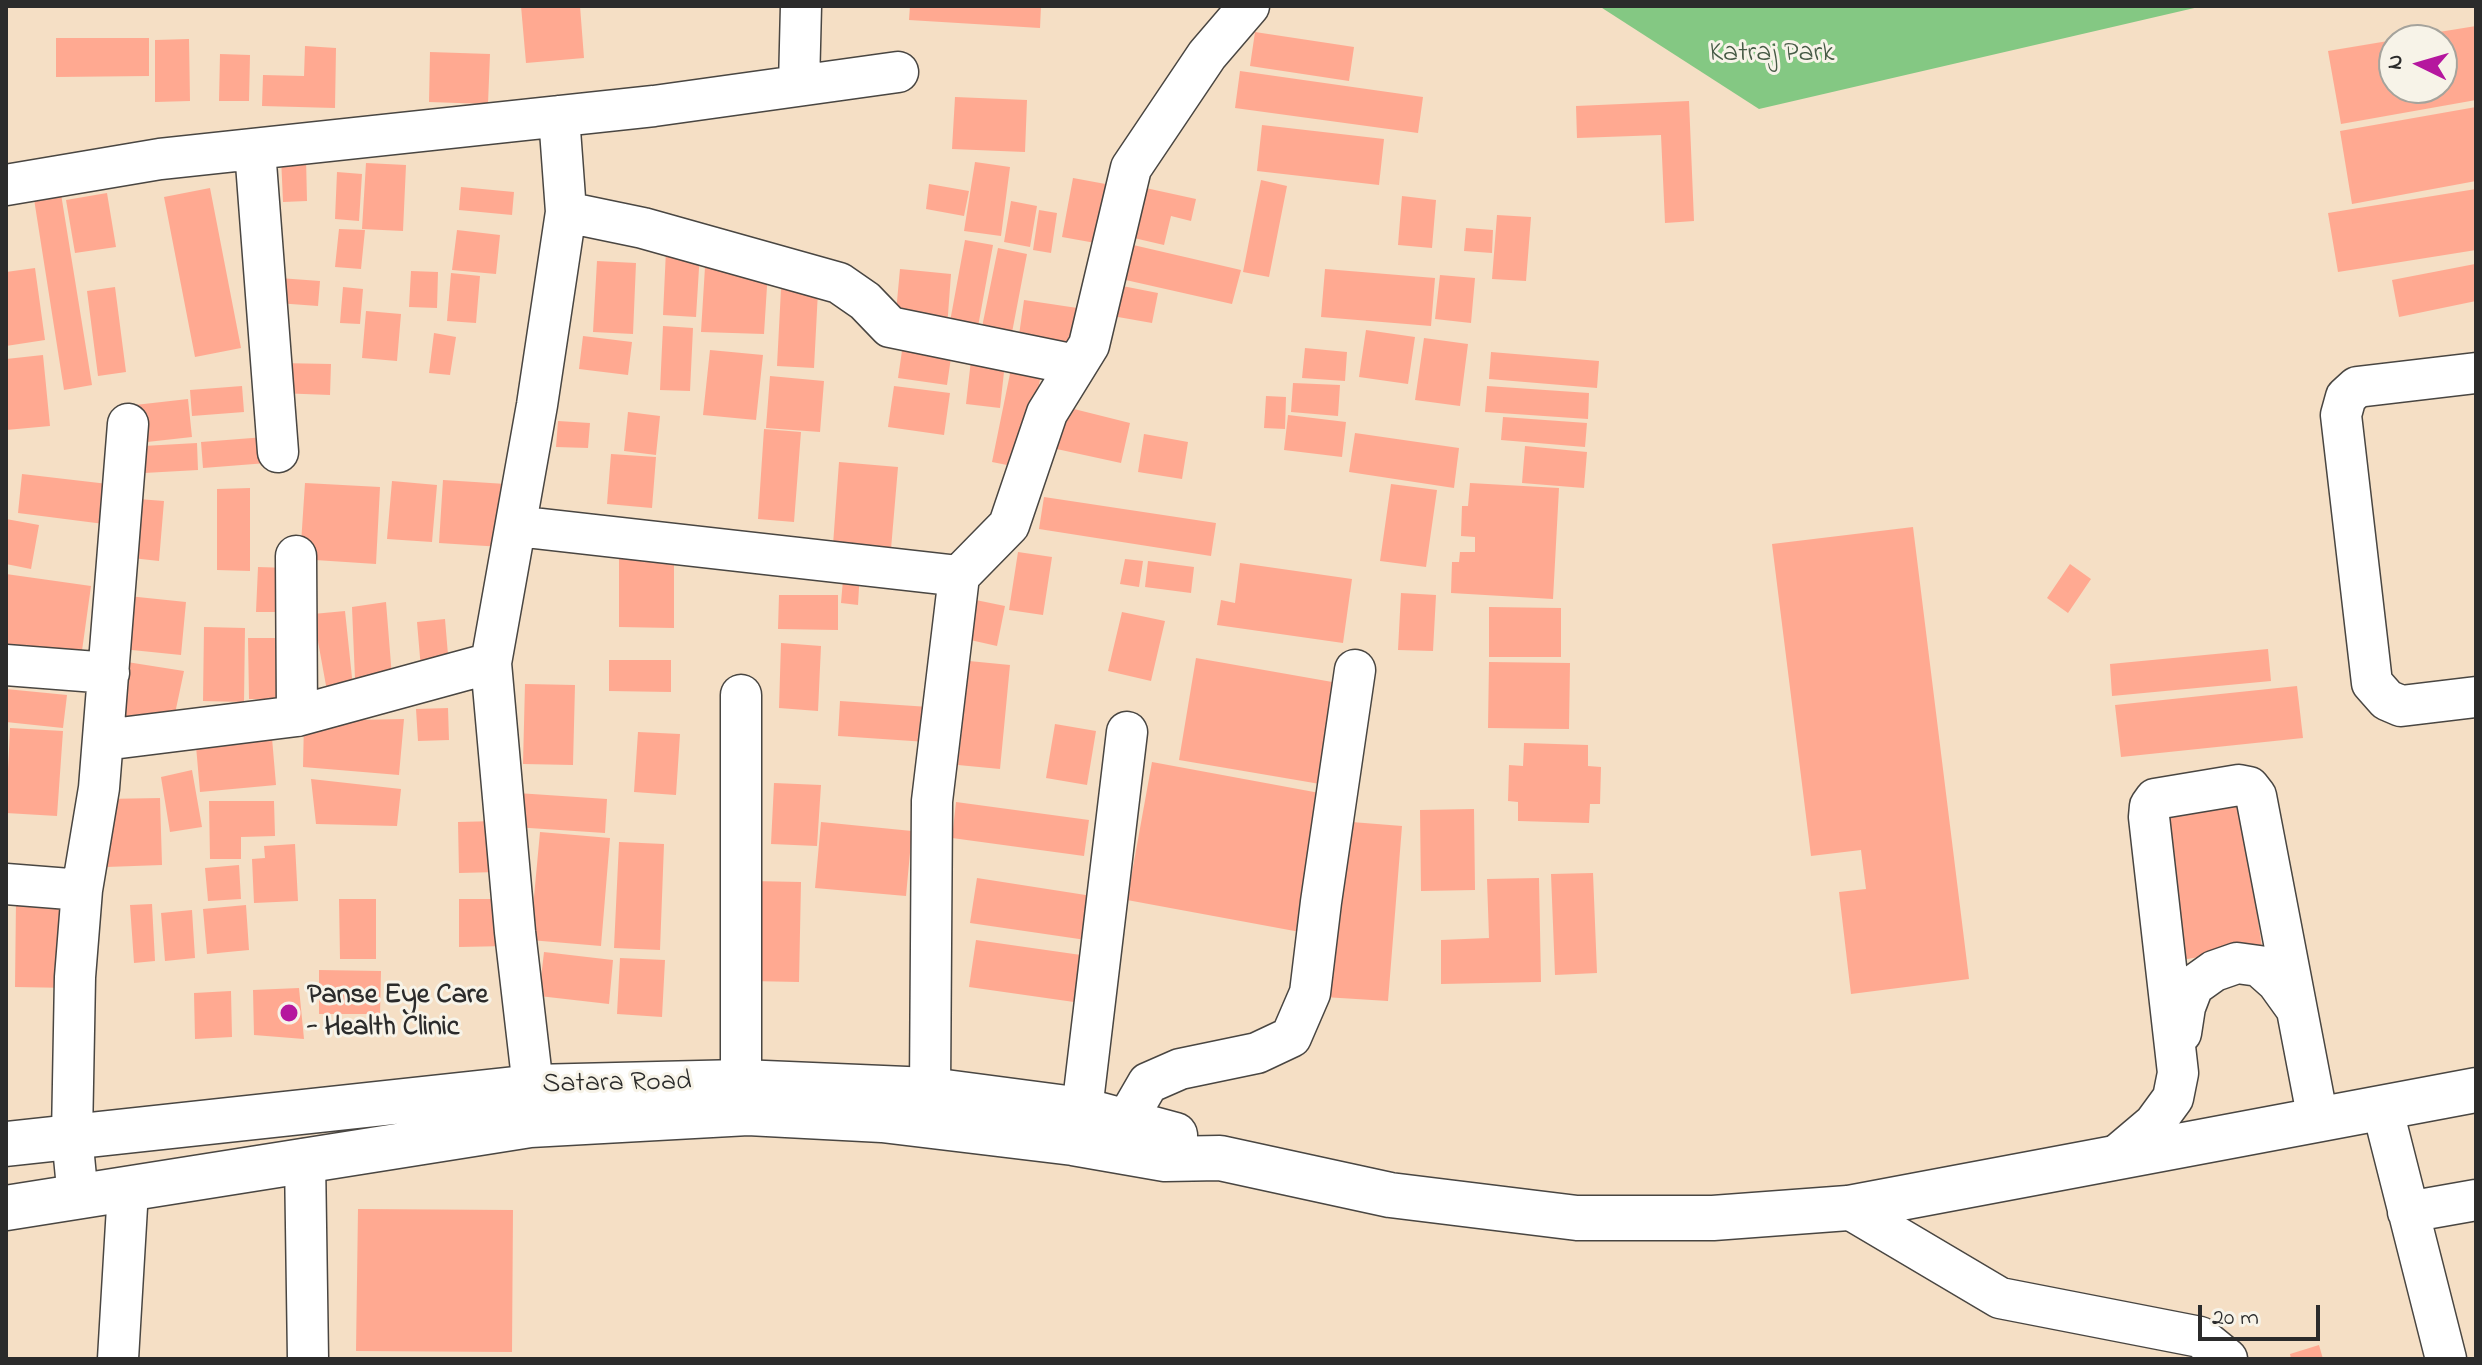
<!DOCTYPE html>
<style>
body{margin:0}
#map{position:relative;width:2482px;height:1365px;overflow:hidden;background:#f5dfc5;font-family:"Indie Flower",sans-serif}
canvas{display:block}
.frame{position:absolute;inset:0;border:8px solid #2b2b2b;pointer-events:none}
.north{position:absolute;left:2378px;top:24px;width:80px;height:80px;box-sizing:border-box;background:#f7f3e8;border:2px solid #a5a39c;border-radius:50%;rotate:275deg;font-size:22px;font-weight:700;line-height:32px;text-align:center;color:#2b2b2b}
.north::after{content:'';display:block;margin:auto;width:28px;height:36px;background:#b5179e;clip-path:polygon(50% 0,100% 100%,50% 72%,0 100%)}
.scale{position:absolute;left:2198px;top:1305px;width:122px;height:36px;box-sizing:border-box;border:4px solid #2b2b2b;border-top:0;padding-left:10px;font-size:24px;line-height:28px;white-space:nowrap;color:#2b2b2b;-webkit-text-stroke:6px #f7f3e8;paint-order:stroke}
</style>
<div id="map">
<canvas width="2482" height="1365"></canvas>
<div class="frame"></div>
<div class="north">N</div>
<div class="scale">20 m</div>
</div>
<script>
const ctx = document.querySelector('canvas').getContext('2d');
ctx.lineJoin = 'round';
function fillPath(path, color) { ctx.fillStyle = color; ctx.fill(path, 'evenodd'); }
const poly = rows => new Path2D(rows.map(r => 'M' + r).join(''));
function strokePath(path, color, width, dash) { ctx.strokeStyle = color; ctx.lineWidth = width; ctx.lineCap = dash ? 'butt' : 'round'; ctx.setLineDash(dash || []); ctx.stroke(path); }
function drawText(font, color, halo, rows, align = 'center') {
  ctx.font = font + ' "Indie Flower",sans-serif'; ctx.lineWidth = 6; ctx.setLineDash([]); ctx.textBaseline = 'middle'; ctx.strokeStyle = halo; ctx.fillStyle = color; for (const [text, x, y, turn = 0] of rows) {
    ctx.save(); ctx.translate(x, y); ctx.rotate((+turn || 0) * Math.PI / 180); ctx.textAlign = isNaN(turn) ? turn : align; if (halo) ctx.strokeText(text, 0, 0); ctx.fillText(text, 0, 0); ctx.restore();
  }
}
fillPath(poly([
 [1599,6,2203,6,1759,109]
]), '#84c883');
fillPath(poly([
 [521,6,580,6,584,58,526,63],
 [910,6,1041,6,1040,28,909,20],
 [2476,26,2476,100,2341,124,2328,51,2394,40,2394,88,2442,88,2442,40,2402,38],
 [1255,32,1354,47,1349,81,1250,66],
 [56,38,149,38,149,76,56,77],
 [189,39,190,101,155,102,155,40],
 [305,46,336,48,335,108,262,106,263,75,304,76],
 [430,52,490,54,488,104,429,102],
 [220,54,250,55,249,101,219,101],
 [1240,71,1423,97,1418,133,1235,108],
 [955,97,1027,100,1025,152,952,149],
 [1689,101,1694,221,1665,223,1661,135,1577,138,1576,106],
 [2476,107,2476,181,2352,204,2340,131],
 [1262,125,1384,139,1379,185,1257,171],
 [281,157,306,157,307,201,283,202],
 [975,162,1010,167,1001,236,964,231],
 [366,163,406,165,403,231,362,229],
 [337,172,362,174,359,221,335,219],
 [1073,178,1111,185,1101,244,1062,237],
 [1261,180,1287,186,1269,277,1243,272],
 [929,184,969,191,964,216,926,209],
 [1132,185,1196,199,1191,221,1171,216,1164,245,1121,235],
 [461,187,514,192,512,215,459,210],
 [210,188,241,348,195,357,164,197],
 [2476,189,2476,250,2338,272,2328,213],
 [107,193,116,247,75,253,66,200],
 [61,194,92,385,64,390,34,199],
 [1402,196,1436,200,1432,248,1398,245],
 [1011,201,1037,206,1030,247,1004,242],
 [1039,210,1057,213,1051,253,1033,250],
 [1497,215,1531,217,1526,281,1492,279],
 [1466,228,1493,230,1492,253,1464,251],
 [339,229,365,230,361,269,335,267],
 [457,230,500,235,496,274,452,270],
 [965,240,993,245,977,332,949,327],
 [1116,241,1241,270,1232,304,1108,276],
 [998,248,1027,254,1010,343,980,337],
 [666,250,700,252,696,317,663,315],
 [597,261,636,263,633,334,593,332],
 [2475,264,2476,301,2399,317,2392,280],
 [705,267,768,270,764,334,701,332],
 [35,268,45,340,6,346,6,272],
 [900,269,951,274,947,328,895,323],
 [1325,269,1435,278,1431,326,1321,317],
 [411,271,438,272,437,308,409,307],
 [451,273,480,276,476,323,447,321],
 [1440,275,1475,278,1471,323,1435,319],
 [279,278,320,281,318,306,277,303],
 [1107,283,1158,293,1152,323,1101,314],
 [115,287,126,372,98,376,87,291],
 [343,287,363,289,360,324,340,323],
 [781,289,818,291,814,368,777,366],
 [1024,300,1084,309,1078,351,1018,342],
 [366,311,401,314,397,361,362,358],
 [663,326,693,328,690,391,660,390],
 [1366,330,1415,337,1408,384,1359,377],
 [434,333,456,337,450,375,429,373],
 [583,336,632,342,628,375,579,369],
 [904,337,953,344,947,385,898,378],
 [1424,338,1468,344,1460,406,1415,400],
 [1305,348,1347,352,1345,381,1302,378],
 [710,350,763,355,756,420,703,415],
 [1491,352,1599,361,1597,388,1489,379],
 [43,355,50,426,6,430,6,359],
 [1013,359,1043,365,1022,468,992,462],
 [971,360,1005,363,1000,408,966,404],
 [279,363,331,364,330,395,278,393],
 [770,376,824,381,820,432,766,428],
 [1293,383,1340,385,1338,416,1291,412],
 [242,386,244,412,192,416,190,390],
 [894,386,950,393,944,435,888,427],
 [1487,386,1589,393,1588,419,1485,412],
 [1266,396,1286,397,1285,429,1264,428],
 [188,399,192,437,138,443,135,405],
 [1062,406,1130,423,1121,463,1052,448],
 [628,412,660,416,656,455,624,451],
 [1288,415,1346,422,1342,457,1284,450],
 [1503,417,1587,423,1585,447,1501,440],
 [558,421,590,423,588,448,556,447],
 [764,429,801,432,794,522,758,519],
 [1355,433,1459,448,1454,488,1349,472],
 [1144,434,1188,442,1182,479,1138,472],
 [265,437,267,463,203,468,201,442],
 [197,443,198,470,144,473,143,446],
 [1525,446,1587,452,1584,488,1522,483],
 [611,454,656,457,652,508,607,504],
 [839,462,898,467,891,549,833,545],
 [22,474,108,484,104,524,18,513],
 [443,480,506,484,502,547,439,543],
 [392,481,437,485,432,542,387,539],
 [305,483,380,487,376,564,300,559],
 [1470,483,1559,488,1553,599,1451,593,1452,562,1459,562,1460,552,1475,552,1475,537,1461,536,1462,506,1468,506],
 [1391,484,1437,490,1426,567,1380,561],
 [250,488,250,571,217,570,217,489],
 [1044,497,1216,523,1211,556,1039,529],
 [138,499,164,501,159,561,132,558],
 [6,519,39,525,31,569,6,564],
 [1913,527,1969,979,1851,994,1839,892,1866,889,1861,850,1811,856,1772,544],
 [1018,552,1052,557,1043,615,1009,610],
 [619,554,674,554,674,628,619,627],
 [1125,559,1143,561,1139,587,1120,584],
 [1148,561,1194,567,1191,593,1145,587],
 [1240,563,1352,579,1343,643,1217,625,1221,600,1235,603],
 [2070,564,2091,579,2068,613,2047,598],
 [258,567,289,568,287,612,256,612],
 [844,568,860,570,858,605,841,603],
 [6,574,91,586,80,665,6,655],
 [1401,593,1436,595,1433,651,1398,650],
 [779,595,838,595,838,630,778,629],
 [128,596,186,602,181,655,122,649],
 [966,598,1005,606,997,646,957,637],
 [386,602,392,677,355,679,352,607],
 [1489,607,1561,608,1561,657,1489,657],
 [345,611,353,687,327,691,313,614],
 [1122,612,1165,621,1151,681,1108,671],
 [445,619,449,667,421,669,417,622],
 [204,627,245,628,244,702,203,701],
 [248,638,288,638,289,699,249,699],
 [781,643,821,646,818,711,779,708],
 [2268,649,2271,681,2112,696,2110,664],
 [1196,658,1338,683,1320,784,1179,760],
 [609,660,671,660,671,692,609,691],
 [969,661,1010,665,1000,769,958,765],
 [127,662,184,671,173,723,120,719],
 [1489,662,1570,663,1569,729,1488,728],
 [525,684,575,685,573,765,523,764],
 [2297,686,2303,738,2121,757,2115,705],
 [6,689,67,695,63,728,6,722],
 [840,701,929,707,927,742,838,736],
 [448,708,449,740,418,741,416,709],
 [404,719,399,775,303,767,304,721],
 [1055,724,1096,731,1087,785,1046,778],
 [10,728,63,731,57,816,6,813],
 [638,732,680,734,676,795,634,792],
 [272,738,276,785,200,792,196,746],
 [1524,743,1588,745,1588,766,1601,767,1600,804,1590,804,1589,823,1518,821,1518,802,1508,801,1509,765,1523,766],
 [1152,762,1325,794,1300,932,1127,900],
 [192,770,202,827,170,832,161,777],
 [311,779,401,789,397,826,316,824],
 [774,783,821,785,817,846,771,844],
 [517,793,607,799,605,833,514,827],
 [2239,794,2262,947,2181,960,2158,807],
 [160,798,162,865,106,867,104,799],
 [209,801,274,801,275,836,241,837,241,859,210,859],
 [956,802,1089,820,1084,856,952,838],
 [1474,809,1475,890,1421,891,1420,810],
 [497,821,498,872,459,873,458,822],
 [1339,821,1402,826,1388,1001,1324,997],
 [821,822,912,831,906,896,815,888],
 [540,832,610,838,601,946,530,940],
 [619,842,664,844,660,950,614,948],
 [295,844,298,901,254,903,252,859,265,858,264,846],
 [239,865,241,899,208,901,205,868],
 [1593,873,1597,973,1555,975,1551,874],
 [977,878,1092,896,1086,940,970,923],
 [1539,878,1541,982,1441,984,1441,940,1489,938,1487,879],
 [752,881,801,882,799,982,750,981],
 [339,899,376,899,376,959,340,959],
 [459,899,508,899,508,946,459,947],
 [16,901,73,901,72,988,15,987],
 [152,904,155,961,134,963,130,905],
 [246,905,249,950,207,954,203,909],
 [192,910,195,958,165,961,161,913],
 [976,940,1081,955,1074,1002,969,987],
 [544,952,613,960,609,1004,539,996],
 [620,958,665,960,662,1017,617,1014],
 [319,970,381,971,380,1014,319,1014],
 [299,988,304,1039,254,1035,253,990],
 [231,991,232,1037,195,1039,194,993],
 [358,1209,513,1210,512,1352,356,1351],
 [2319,1345,2323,1359,2291,1359,2290,1354]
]), '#ffa991');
const minor = poly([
 [799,85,801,6],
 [255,150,278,452],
 [6,185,160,159,654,106,898,72],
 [566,212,643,228,839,283,865,301,890,327,1076,365],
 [2476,373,2357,387,2346,397,2341,415,2372,683,2387,700,2401,706,2476,697],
 [516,526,959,576],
 [296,556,297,716],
 [6,665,109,673],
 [104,740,297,716,491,663],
 [6,884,82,890],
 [2181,1033,2185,1007,2193,986,2214,971,2237,963,2259,966,2277,982,2295,1007],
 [741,1082,741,695],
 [533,1087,515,932,491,663,537,405,566,212,559,116],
 [930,1090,932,801,959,576,1009,525,1047,413,1089,345,1131,168,1207,55,1249,6],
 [2382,1107,2446,1359],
 [1082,1110,1127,732],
 [1126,1121,1148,1083,1180,1069,1257,1053,1291,1037,1310,993,1321,902,1355,670],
 [2115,1157,2154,1124,2173,1098,2178,1073,2149,817,2150,806,2155,799,2239,785,2249,787,2256,796,2318,1120],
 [305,1159,308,1359],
 [78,1198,72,1136,75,977,82,890,99,788,128,424],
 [1848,1208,2000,1298,2200,1337,2227,1359],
 [2408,1212,2476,1200],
 [118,1359,128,1190]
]);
const highway = poly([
 [6,1144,533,1087,741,1082,930,1090,1082,1110,1175,1135],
 [6,1208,530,1125,748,1113,882,1120,1073,1143,1165,1159,1220,1158,1390,1195,1577,1218,1713,1218,1848,1208,2476,1090]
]);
strokePath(minor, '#494642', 43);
strokePath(highway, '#494642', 47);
strokePath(minor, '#fff', 40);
strokePath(highway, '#fff', 44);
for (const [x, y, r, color] of [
 [289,1013,10,"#b5179e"]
]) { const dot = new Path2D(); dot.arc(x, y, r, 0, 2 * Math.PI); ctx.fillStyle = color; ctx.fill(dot); strokePath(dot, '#f7f3e8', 3); }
drawText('28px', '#465a45', '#f7f3e8', [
 ["Katraj Park",1772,55]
]);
drawText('bold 28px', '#2b2b2b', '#f7f3e8', [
 ["Panse Eye Care",307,997],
 ["- Health Clinic",307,1029]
], 'left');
drawText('28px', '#2b2b2b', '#f7f3e8', [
 ["Satara Road",617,1085,-1]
]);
</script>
